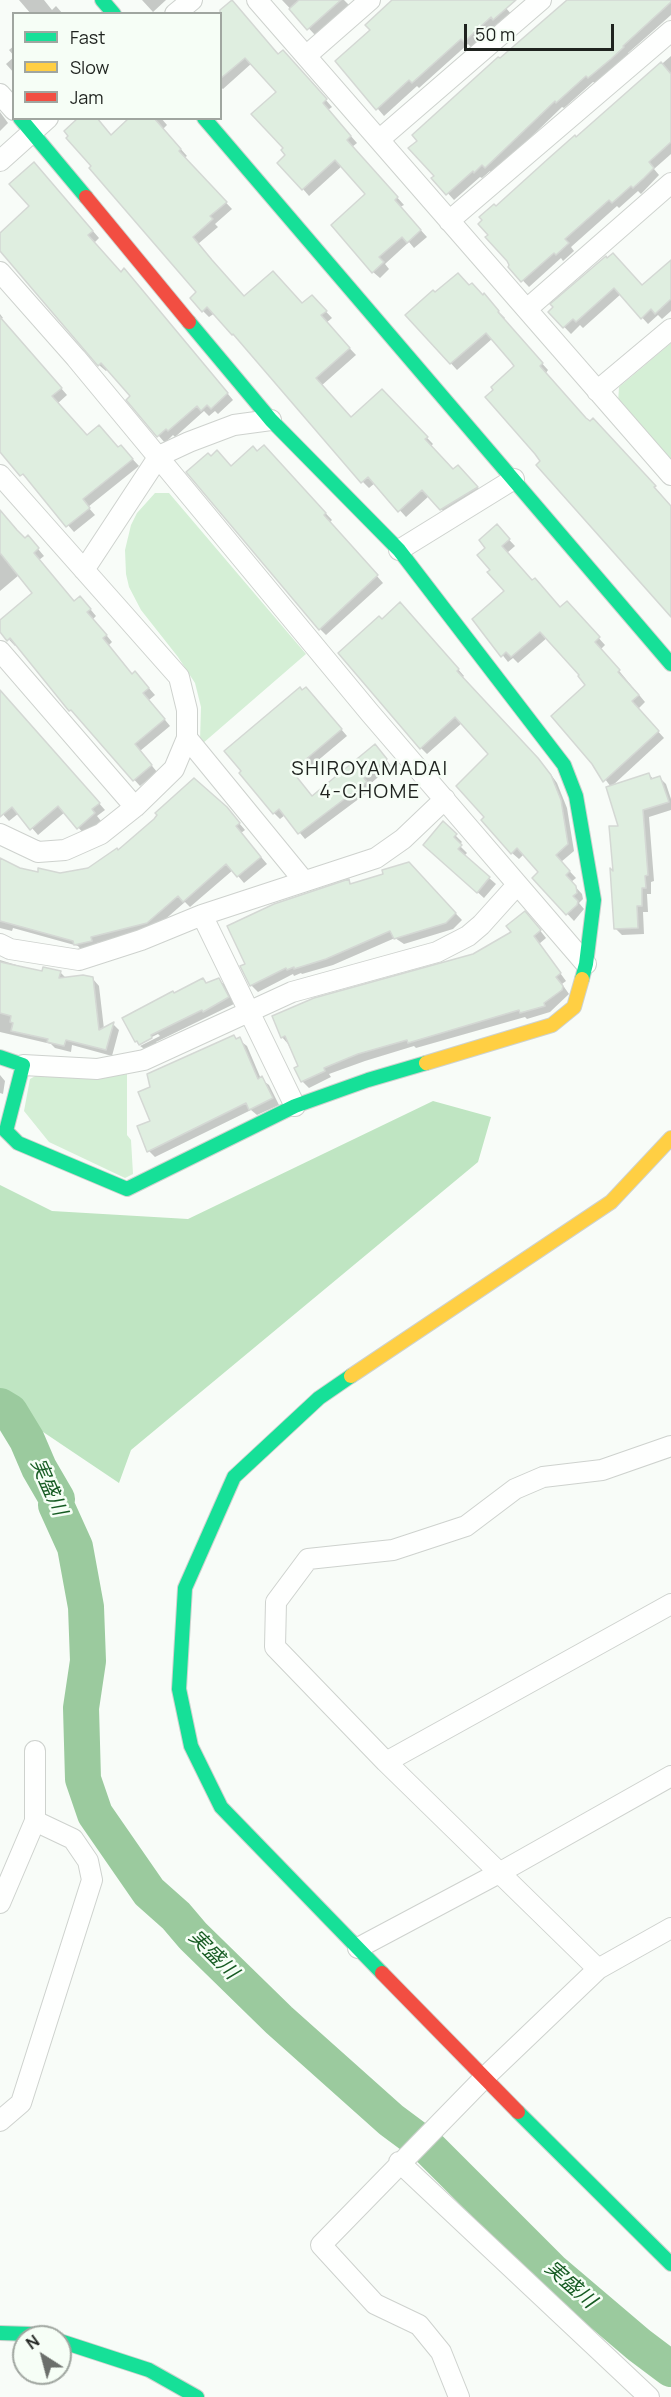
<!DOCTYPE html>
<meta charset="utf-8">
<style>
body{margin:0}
#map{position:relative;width:671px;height:2397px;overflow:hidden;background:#f8fcf8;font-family:Manrope,sans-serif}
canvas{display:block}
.legend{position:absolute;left:12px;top:12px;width:210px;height:108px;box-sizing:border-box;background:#f6fef6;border:2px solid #a0a6a0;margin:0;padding:8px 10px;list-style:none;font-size:18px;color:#1f231f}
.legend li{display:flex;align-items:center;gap:12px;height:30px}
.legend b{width:30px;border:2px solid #a0a6a0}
.north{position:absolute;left:12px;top:2325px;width:60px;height:60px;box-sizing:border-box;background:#f6fef6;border:2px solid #a0a6a0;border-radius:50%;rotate:324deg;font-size:16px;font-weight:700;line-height:24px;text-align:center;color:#1f231f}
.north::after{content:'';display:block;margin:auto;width:21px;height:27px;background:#6b6f6b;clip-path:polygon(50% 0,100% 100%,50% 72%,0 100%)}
.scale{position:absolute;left:464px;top:24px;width:150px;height:27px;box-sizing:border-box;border:3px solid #1f231f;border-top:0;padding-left:8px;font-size:18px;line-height:21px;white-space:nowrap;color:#1f231f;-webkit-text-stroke:4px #f6fef6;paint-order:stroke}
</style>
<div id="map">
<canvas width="671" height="2397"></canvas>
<ul class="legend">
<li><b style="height:8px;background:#16e098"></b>Fast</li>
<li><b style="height:8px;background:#ffcf43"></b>Slow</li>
<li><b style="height:8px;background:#f24e42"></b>Jam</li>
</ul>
<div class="north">N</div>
<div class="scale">50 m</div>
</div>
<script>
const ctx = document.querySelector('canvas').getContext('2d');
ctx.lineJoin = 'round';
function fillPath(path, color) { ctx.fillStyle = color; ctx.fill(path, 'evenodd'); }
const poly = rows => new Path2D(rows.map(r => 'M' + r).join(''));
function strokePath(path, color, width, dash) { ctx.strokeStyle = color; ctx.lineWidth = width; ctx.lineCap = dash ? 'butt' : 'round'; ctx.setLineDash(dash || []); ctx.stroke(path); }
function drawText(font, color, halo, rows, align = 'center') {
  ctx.font = font + ' Manrope,"Noto Sans JP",sans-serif'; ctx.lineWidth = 5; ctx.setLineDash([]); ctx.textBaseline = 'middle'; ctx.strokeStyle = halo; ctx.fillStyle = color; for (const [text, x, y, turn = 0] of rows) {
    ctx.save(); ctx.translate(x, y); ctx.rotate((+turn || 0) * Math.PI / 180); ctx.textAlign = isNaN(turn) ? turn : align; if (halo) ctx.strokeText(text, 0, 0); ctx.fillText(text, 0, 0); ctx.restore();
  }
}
fillPath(poly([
 [671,343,671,464,618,403,619,387],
 [155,493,169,493,306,654,202,744,200,741,201,707,195,683,178,657,141,610,129,587,126,574,125,550,131,525,137,513],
 [44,1071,106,1077,127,1074,127,1135,131,1140,133,1174,125,1178,49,1142,24,1111,30,1079]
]), '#d5efd6');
fillPath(poly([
 [433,1101,491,1117,478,1162,131,1450,119,1483,0,1403,0,1185,52,1211,188,1219]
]), '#bfe5c2');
fillPath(poly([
 [19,0,44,0,52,10,56,6,63,14,31,14],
 [142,0,166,0,153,12],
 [282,0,344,0,349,5,315,35],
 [396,0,499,0,512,15,501,25,498,23,471,47,468,44,419,88,417,86,384,116,337,61,372,30],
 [567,0,671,0,671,15,628,53,630,55,595,83,593,82,564,108,562,107,493,174,490,171,482,178,480,177,454,200,434,178,500,60],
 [232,2,279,55,289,58,332,107,328,110,357,143,352,147,404,205,400,207,427,237,414,248,409,242,385,264,389,269,380,278,373,272,367,194,342,166,309,196,303,189,287,155,278,92,252,63,223,89,220,87,220,14,219,14],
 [14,46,14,56,9,50],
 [671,56,671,154,654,169,659,175,641,194,638,191,619,208,617,206,571,247,574,251,563,261,561,258,529,287,510,267,512,265,490,235,496,208],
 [14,57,14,73,6,64],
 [0,112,8,123,0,131],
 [133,118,161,118,167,125,163,129,187,156,184,158,232,209,215,224,218,227,198,244,245,298,303,305,318,303,332,318,326,323,356,355,321,386,351,419,382,391,433,444,431,446,453,471,464,473,483,494,448,516,429,496,406,517,375,483,369,488,363,482,215,313,209,317,203,311,198,292,112,136],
 [41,171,99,238,94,243,121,274,131,277,233,400,218,414,215,411,209,416,204,411,175,437,173,435,165,443,128,400,133,396,108,369,106,371,99,365,1,249,31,206],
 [606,258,643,287,671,262,671,311,662,319,658,315,648,324,621,294,583,328,580,325,571,334,550,312],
 [472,285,505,318,503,320,548,370,546,373,587,420,626,454,671,506,671,614,542,461,516,366,493,338,457,370,407,315,435,294],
 [0,314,3,318,1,319,67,395,57,404,87,436,127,453,139,466,88,507,95,515,74,532,0,448],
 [258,453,270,454,332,520,330,522,383,583,326,635,320,629],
 [0,511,22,537,34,544,44,556,39,560,74,603,86,604,96,616,93,619,112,642,108,646,132,675,141,679,155,695,149,700,170,726,140,751,157,772,140,786,71,710,17,644,15,646,0,630,0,622,34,593,19,575,0,591],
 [497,527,515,546,507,553,532,582,561,608,567,603,605,645,601,649,645,702,638,709,664,738,612,786,649,774,654,780,660,778,666,784,671,799,671,810,649,817,654,881,651,882,651,894,647,894,648,912,643,912,644,934,622,935,615,928,614,875,620,827,611,787,593,763,587,685,581,675,548,637,518,663,513,658,508,662,474,619,506,591,492,570,487,548],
 [407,610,464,676,462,678,550,773,557,783,567,808,574,851,561,862,576,878,571,882,582,894,583,899,579,903,584,909,574,921,534,878,541,872,524,854,519,859,512,853,486,818,490,754,462,723,427,754,421,748,382,621],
 [0,691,105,810,97,816,101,821,84,834,65,812,38,835,19,813,9,821,0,811],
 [302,692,312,695,347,736,297,778,313,798,381,752,391,766,369,785,372,789,305,839,285,815,280,819,274,813],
 [233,816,245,830,241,833,267,864,244,883,233,870,190,907,185,902,154,929,97,943,98,947,82,951,78,946,13,928,12,931,0,928,0,860,20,870,39,874,60,874,89,869,118,852],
 [443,823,462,842,459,845,467,853,464,856,496,884,484,898,432,851],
 [408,864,462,920,453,929,404,944,395,938,333,965,302,974,301,973,294,976,293,974,258,992,251,985,349,881,352,885,385,875],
 [531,919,546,938,539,944,566,981,562,984,569,994,550,1012,527,1019,525,1017,416,1048,414,1046,365,1061,329,1074,331,1077,309,1088,302,1081,300,1067,288,1044,282,1037,274,1017,474,956],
 [0,960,43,973,60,972,66,978,93,979,99,986,104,1029,113,1024,119,1030,112,1056,72,1045,71,1052,55,1048,51,1044,0,1032],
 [203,980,207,984,219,980,226,986,234,1004,156,1042,158,1045,147,1051,143,1048,140,1046,160,1036,158,1034,138,1044,136,1041,174,994],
 [234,1036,247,1046,261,1079,269,1085,279,1105,257,1115,251,1110,155,1157,149,1151,152,1122,152,1088],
 [0,1075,5,1081,3,1094,0,1093]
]), '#0003');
strokePath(poly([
 [0,1406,10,1412,27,1440,39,1468,57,1499,56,1505,75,1547,86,1607,88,1661,81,1708,83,1779,95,1814,149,1892,176,1916,193,1936,279,2020,391,2120,430,2149,552,2271,639,2345,671,2369]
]), '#9bca9e', 36);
const building = poly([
 [232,0,278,54,283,50,327,99,323,103,351,136,347,140,398,197,395,200,421,230,407,243,402,237,379,257,384,262,372,273,331,225,365,194,335,160,302,190,277,163,285,155,281,150,283,148,251,114,276,92,245,58,220,79,220,10,232,0],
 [299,0,341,0,307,30,289,9,299,0],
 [392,0,516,0,493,20,491,17,464,42,461,39,412,83,409,80,376,110,335,61,370,30,365,25,392,0],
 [567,0,671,0,671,2,623,46,624,47,611,59,588,78,586,76,556,103,555,101,485,168,482,165,474,173,473,171,446,195,431,178,434,176,408,148,417,141,412,135,498,57,500,58,567,0],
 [661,62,671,74,671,142,649,162,654,168,644,178,633,188,631,186,612,203,609,200,565,239,569,243,556,255,554,253,521,282,508,267,509,265,507,261,485,237,488,235,478,224,482,220,479,217,494,204,496,206,549,158,575,135,576,137,661,62],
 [78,118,97,118,111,135,129,118,154,118,181,149,179,151,227,202,210,216,213,219,193,237,212,260,244,296,273,271,302,303,312,295,327,311,321,315,350,348,316,378,351,417,382,389,428,437,425,439,453,469,458,465,478,487,440,510,422,490,398,512,368,477,361,483,233,334,232,335,207,307,202,312,190,298,196,292,89,168,91,166,66,138,68,136,64,131,78,118],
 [34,162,93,231,88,235,121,272,124,268,228,393,211,409,207,405,201,411,197,406,168,431,166,429,157,437,126,400,130,396,101,363,98,366,0,251,0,233,29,206,9,184,34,162],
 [613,253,642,285,671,260,671,299,655,314,651,309,641,319,614,288,576,322,573,319,563,328,548,312,553,307,550,304,606,256,607,258,613,253],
 [458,273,469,285,472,283,483,295,484,293,499,311,498,312,543,363,540,366,586,418,590,421,593,418,656,486,654,487,671,506,671,617,536,465,540,461,535,454,485,397,493,390,491,387,514,366,511,362,486,333,450,364,405,315,433,290,435,292,458,273],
 [0,317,62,388,52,396,87,435,99,425,118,447,121,445,133,459,83,499,90,508,66,527,23,474,20,476,0,452,0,317],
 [264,445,326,513,324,515,378,575,319,630,186,472,208,453,211,456,217,450,231,466,253,446,257,451,264,445],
 [0,510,17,530,25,538,28,535,39,548,34,553,74,601,80,596,91,609,87,612,107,635,103,638,132,674,135,671,149,688,143,693,165,719,135,744,152,765,133,781,71,710,69,711,10,638,7,641,0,632,0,620,32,593,0,553,0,510],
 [497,524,510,539,502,546,532,580,535,578,560,607,567,601,600,637,595,642,620,670,618,672,639,695,632,701,659,731,603,782,592,764,551,716,585,685,578,676,579,675,540,632,511,657,506,652,501,657,472,619,504,591,487,572,490,570,477,555,485,548,479,540,497,524],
 [400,602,459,669,457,671,538,758,551,775,561,800,568,844,556,855,570,871,566,875,576,886,577,893,573,896,578,901,577,905,566,915,532,878,538,872,517,848,511,854,481,820,484,817,456,786,488,754,455,717,420,749,338,653,379,616,382,619,400,602],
 [300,687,302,690,306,687,342,729,292,771,312,796,375,744,387,759,364,778,367,782,298,834,279,809,273,814,239,773,241,771,224,751,300,687],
 [0,690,100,803,92,809,95,813,77,829,58,806,30,830,12,807,0,817,0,690],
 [649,773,651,779,660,776,669,802,643,810,648,875,645,876,646,888,642,888,642,906,637,906,638,928,614,929,610,868,613,871,609,826,618,826,606,787,649,773],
 [194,778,227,807,240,823,236,826,261,857,237,877,226,864,183,902,178,896,147,923,91,937,92,941,74,945,73,941,0,921,0,858,20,868,38,872,38,868,60,873,88,868,117,848,118,850,154,819,157,815,155,813,194,778],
 [443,821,457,834,454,837,462,845,458,849,490,877,477,893,423,845,443,821],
 [409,862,456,913,446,923,397,938,394,939,390,931,326,959,294,969,294,967,287,970,286,968,250,986,240,966,245,964,227,926,274,904,349,879,350,884,383,874,382,870,409,862],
 [525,911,541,930,534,936,561,973,556,977,563,986,562,990,544,1003,545,1006,520,1013,519,1010,408,1043,407,1040,358,1054,324,1068,325,1071,301,1082,294,1068,298,1066,285,1036,281,1038,272,1016,314,998,473,954,511,932,506,926,525,911],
 [0,962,42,971,43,967,61,971,59,978,83,975,93,977,99,1030,114,1022,106,1050,66,1040,64,1046,47,1042,48,1039,11,1031,13,1023,10,1022,11,1016,0,1013,0,962],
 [203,978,206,983,219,978,229,997,203,1012,202,1010,151,1035,152,1038,139,1045,137,1041,135,1042,122,1018,173,991,174,993,203,978],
 [234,1035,236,1039,240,1037,258,1079,262,1076,273,1098,249,1110,246,1103,147,1152,137,1126,150,1121,138,1092,150,1087,147,1074,234,1035]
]);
fillPath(building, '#dfeee0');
strokePath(building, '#d4d8d4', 1.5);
const street = poly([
 [257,0,671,475],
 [175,14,192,0],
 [306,56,370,0],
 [0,94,14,110],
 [380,139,541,0],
 [0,161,48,118],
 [449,221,671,31],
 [0,272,76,358,370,713,586,964],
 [527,309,671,183],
 [597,391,671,329],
 [0,475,179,677,187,710,187,738,174,769,135,807,101,834,65,850,38,852,0,834],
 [399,550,514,479],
 [84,570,159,456,189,442,234,425,271,420],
 [0,651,135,807],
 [187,738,304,881],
 [202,915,295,1106],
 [0,944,10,949,79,960,141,940,202,915,376,858,403,839,445,799],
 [23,1065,97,1069,144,1060,292,992,437,952,468,936,481,925,517,885],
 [386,1762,671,1604],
 [0,1903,35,1821,35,1751],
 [358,1948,499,1873,671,1776],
 [598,1969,386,1762,275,1647,276,1602,308,1559,393,1550,466,1526,515,1489,543,1477,602,1470,671,1446],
 [0,2121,21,2103,92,1880,88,1861,73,1839,35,1821],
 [399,2162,649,2397],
 [459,2397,441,2352,419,2325,375,2304,321,2245,484,2078,598,1969,671,1928]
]);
const fast = poly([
 [102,0,114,14],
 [20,118,86,197],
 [204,118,671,664],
 [189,322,271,420,399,550,564,765,576,796,594,900,586,964,582,979],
 [0,1057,23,1065,6,1131,18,1143,127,1189,295,1106,368,1080,426,1063],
 [351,1376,319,1398,234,1477,185,1588,179,1689,191,1746,221,1807,382,1973],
 [518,2112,671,2264],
 [0,2333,32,2334,44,2337],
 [60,2341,149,2370,197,2397]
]);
const slow = poly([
 [426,1063,552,1025,574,1007,582,979],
 [351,1376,611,1202,671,1138]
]);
const jam = poly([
 [86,197,189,322],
 [382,1973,518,2112]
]);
strokePath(street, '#ced2ce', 22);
strokePath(fast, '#ced2ce', 16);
strokePath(slow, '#ced2ce', 16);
strokePath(jam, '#ced2ce', 16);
strokePath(street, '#fefffe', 20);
strokePath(fast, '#16e098', 14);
strokePath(slow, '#ffcf43', 14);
strokePath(jam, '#f24e42', 14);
ctx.letterSpacing = '1.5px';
drawText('20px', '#1f231f', '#f6fef6', [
 ["SHIROYAMADAI",370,769],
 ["4-CHOME",370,792]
]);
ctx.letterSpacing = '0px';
drawText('italic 20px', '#165b22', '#f6fef6', [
 ["実盛川",48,1487,66],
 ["実盛川",213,1955,45],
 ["実盛川",570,2285,41]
]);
</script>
